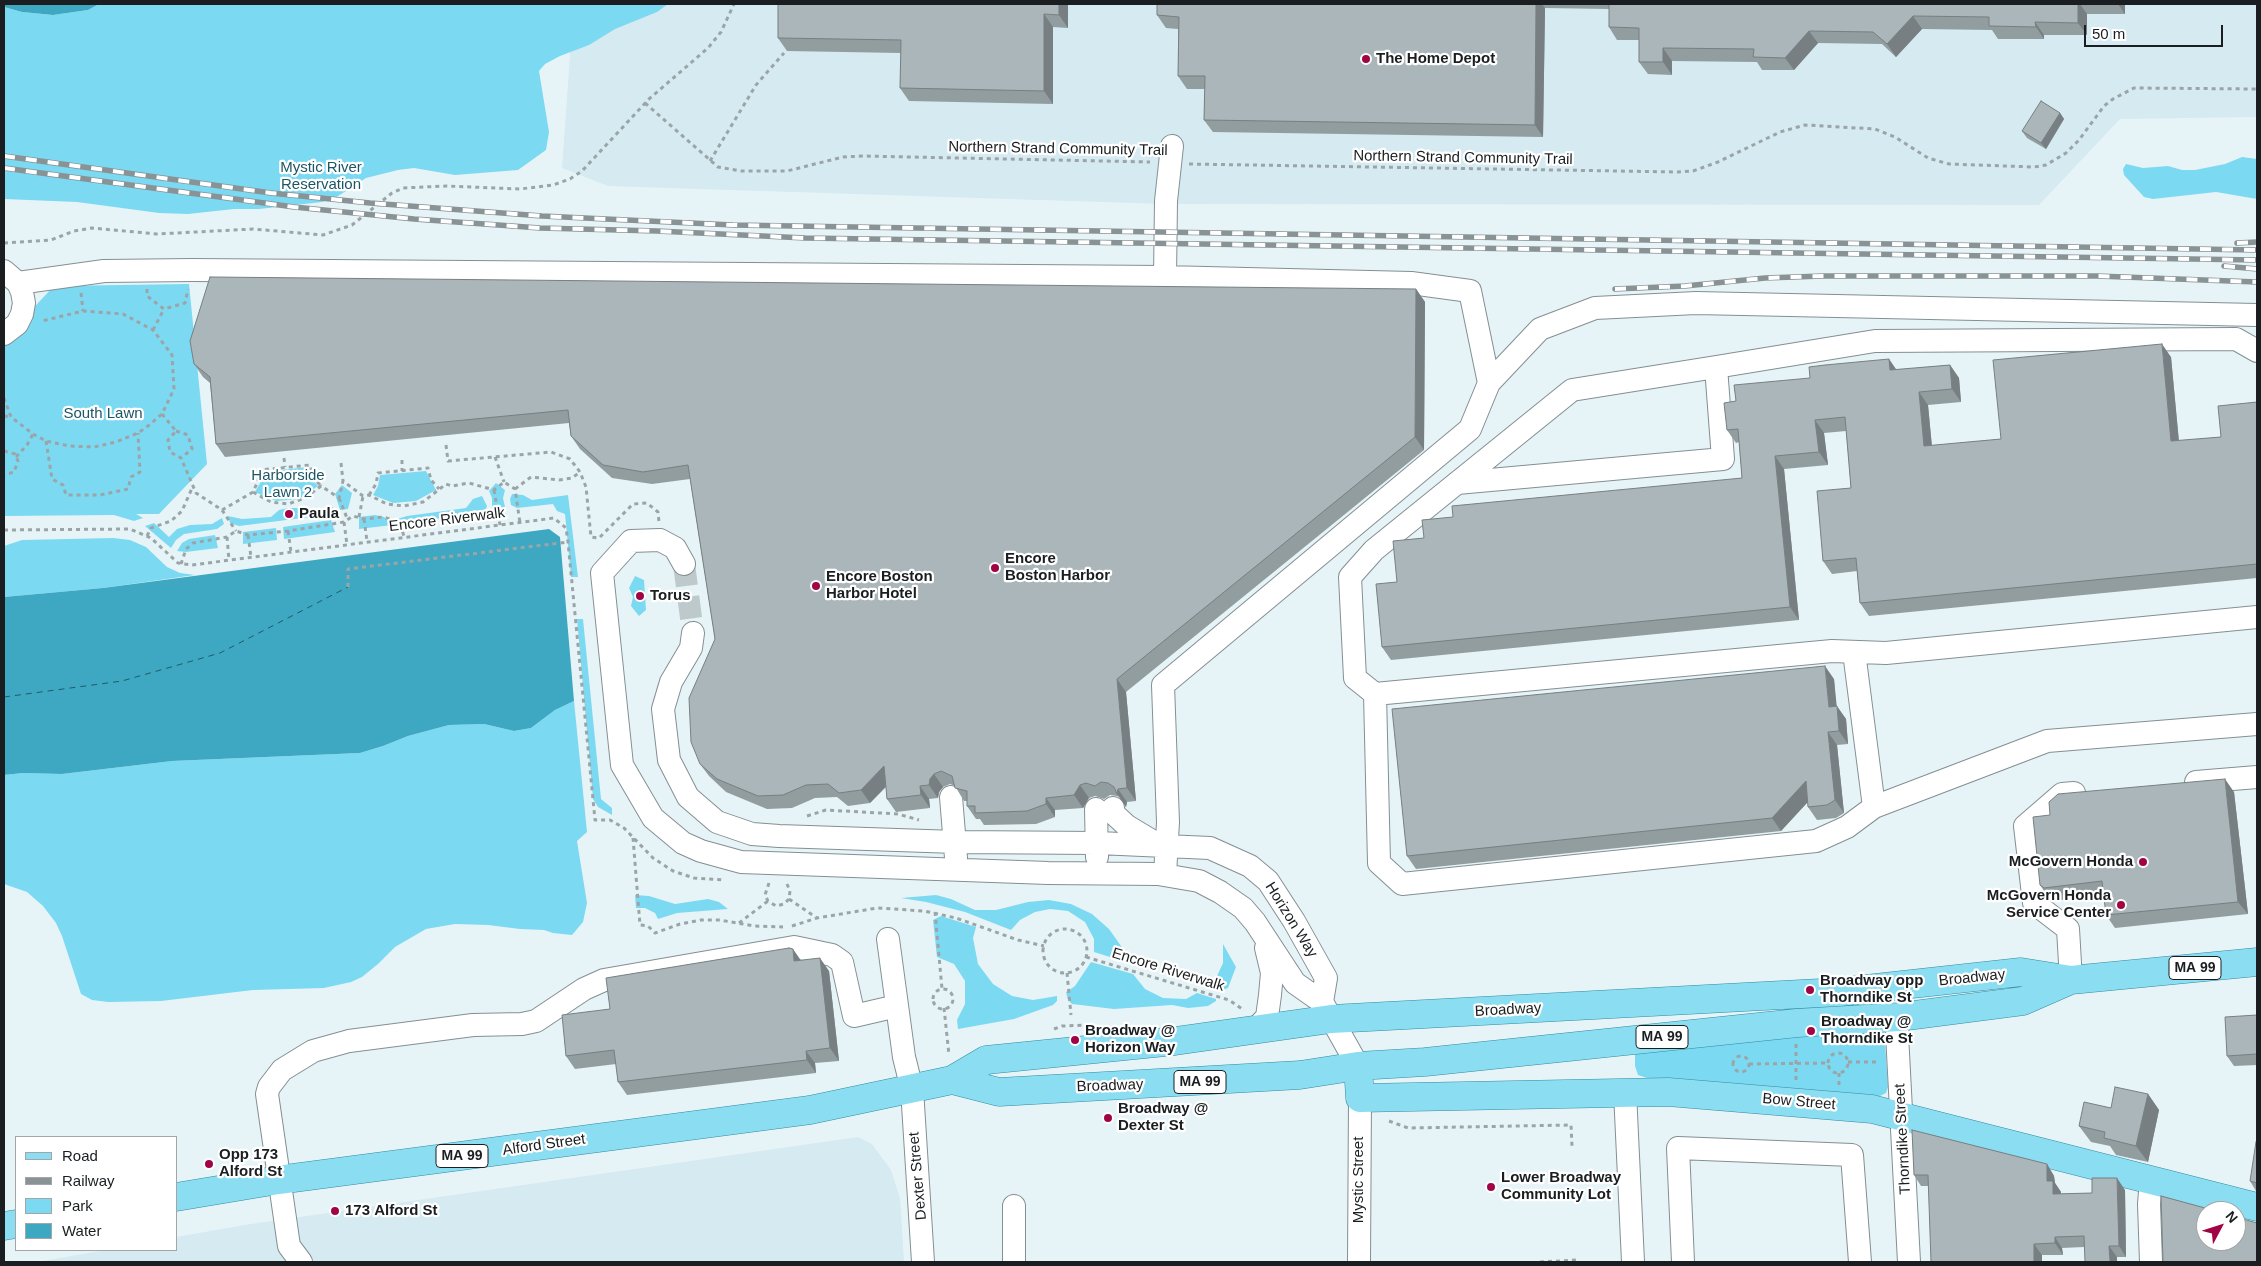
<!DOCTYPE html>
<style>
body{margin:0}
#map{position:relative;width:2261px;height:1266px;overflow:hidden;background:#e7f4f7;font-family:Arial,sans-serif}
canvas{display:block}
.frame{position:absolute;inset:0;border:5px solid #1a1e20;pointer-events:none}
.legend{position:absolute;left:15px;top:1136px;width:162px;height:115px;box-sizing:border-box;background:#fff;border:1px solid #a3a5a6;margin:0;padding:6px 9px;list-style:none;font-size:15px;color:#1a1e20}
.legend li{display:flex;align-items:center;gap:10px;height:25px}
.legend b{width:25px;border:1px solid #a3a5a6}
.north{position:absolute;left:2196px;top:1201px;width:50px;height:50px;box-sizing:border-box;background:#fff;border:1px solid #a3a5a6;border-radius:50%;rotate:50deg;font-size:14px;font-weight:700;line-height:20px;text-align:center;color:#1a1e20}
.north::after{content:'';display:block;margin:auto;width:18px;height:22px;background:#a00444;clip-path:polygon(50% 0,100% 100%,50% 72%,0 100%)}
.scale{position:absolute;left:2084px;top:25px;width:139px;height:22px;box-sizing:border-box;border:2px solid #1a1e20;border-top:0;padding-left:6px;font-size:15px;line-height:18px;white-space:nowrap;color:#1a1e20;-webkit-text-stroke:4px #fff;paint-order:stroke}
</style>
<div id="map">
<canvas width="2261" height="1266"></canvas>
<div class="frame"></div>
<ul class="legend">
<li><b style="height:6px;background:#8bddf1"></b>Road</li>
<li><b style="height:6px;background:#899295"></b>Railway</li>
<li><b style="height:14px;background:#7cd9f2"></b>Park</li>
<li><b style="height:14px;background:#3ea8c2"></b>Water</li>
</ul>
<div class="north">N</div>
<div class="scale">50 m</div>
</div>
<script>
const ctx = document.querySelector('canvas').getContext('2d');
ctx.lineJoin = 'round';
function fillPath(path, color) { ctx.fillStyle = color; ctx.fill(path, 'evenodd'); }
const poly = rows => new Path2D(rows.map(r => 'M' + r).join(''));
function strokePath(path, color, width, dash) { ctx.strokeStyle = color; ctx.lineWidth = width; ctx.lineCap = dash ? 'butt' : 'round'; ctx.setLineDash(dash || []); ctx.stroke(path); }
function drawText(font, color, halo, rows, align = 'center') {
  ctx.font = font + ' Arial,sans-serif'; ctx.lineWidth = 4.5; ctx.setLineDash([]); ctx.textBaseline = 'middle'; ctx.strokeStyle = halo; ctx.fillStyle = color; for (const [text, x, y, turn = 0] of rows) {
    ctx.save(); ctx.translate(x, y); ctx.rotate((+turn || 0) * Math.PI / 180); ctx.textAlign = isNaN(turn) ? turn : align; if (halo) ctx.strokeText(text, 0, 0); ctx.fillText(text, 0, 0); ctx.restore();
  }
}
fillPath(poly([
 [629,4,2257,4,2257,117,2120,119,2039,205,1164,204,608,186,562,168,570,56,570,24],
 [858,1137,872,1144,891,1170,900,1198,904,1262,37,1262,106,1250,176,1250,176,1237,251,1224]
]), '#d5eaf1');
fillPath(poly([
 [99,4,668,4,657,12,615,29,589,45,560,56,545,64,539,71,549,132,546,150,518,170,455,175,414,168,398,170,366,178,335,198,322,202,259,209,234,209,188,214,159,213,77,202,4,199,4,7,22,12,53,15,88,10],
 [2242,157,2257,159,2257,199,2216,192,2153,199,2144,197,2124,175,2123,169,2126,164,2143,168,2168,166,2182,170,2195,170,2225,164],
 [189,284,207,464,159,514,136,514,143,518,134,521,114,515,4,516,4,339,54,286],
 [308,467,311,478,318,486,299,499,276,501,255,492,260,483,262,472],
 [426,471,436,490,416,501,393,503,373,495,378,486,380,475],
 [496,483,505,490,503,498,505,507,499,512,492,508,492,498,489,491],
 [342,485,352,493,348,509,340,510,335,494],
 [512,494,523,495,532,500,568,495,578,577,571,577,565,514,557,511,553,504,517,508,511,505,510,499],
 [482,496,487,506,485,511,480,514,397,523,397,519,407,516,466,508,473,499],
 [333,507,334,514,239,526,230,523,228,516,242,519,271,517,279,510,288,508,298,508,305,512],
 [375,515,384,517,392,525,359,529,359,517],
 [222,518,224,524,217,529,184,534,176,540,171,548,145,526,154,523,169,537,177,529,190,525,212,524],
 [331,520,335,532,284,539,283,527],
 [276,528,277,540,243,544,243,532],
 [215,535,218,548,186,552,177,551,182,543,189,539],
 [113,538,130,540,146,547,167,567,180,573,195,575,103,588,4,597,4,546,22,540],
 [635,576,644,580,646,610,639,616,631,606,633,597,629,588],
 [577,619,583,619,601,799,612,808,612,815,598,807,593,799],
 [574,701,587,832,577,841,587,903,583,922,572,935,553,933,544,930,520,929,488,925,455,924,426,929,395,947,378,964,362,977,351,982,324,988,253,990,161,1001,108,1002,92,1000,81,994,62,936,56,923,43,906,27,892,4,884,4,775,23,773,62,774,172,761,360,753,383,746,408,736,449,725,484,724,514,731,531,728,555,710],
 [635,895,649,896,675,904,708,899,719,902,728,909,677,913,658,919,655,913,645,908,636,908],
 [936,895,951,899,975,910,996,910,1028,902,1049,900,1071,904,1092,914,1109,929,1121,946,1126,962,1094,952,1094,939,1085,922,1068,911,1050,909,1035,912,1020,920,1011,930,965,912,926,902,901,898],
 [941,916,976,927,973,938,978,964,993,984,1012,996,1033,1000,1057,996,1057,1001,1053,1005,1014,1019,958,1029,957,1020,965,1004,965,981,954,964,937,957,933,920],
 [1223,944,1236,967,1228,988,1223,990,1209,986,1217,976,1223,963],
 [1091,962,1133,974,1145,989,1163,998,1186,999,1197,993,1216,999,1216,1001,1208,1006,1188,1008,1172,1005,1114,1009,1072,1004,1068,1000,1066,992,1075,986],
 [1884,1028,1888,1087,1886,1093,1880,1096,1653,1080,1638,1075,1635,1066,1635,1050]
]), '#7cd9f2');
fillPath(poly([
 [4,4,99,4,88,10,53,15,22,12,4,7],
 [549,529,560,537,574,701,555,710,531,728,514,731,484,724,449,725,408,736,383,746,360,753,172,761,62,774,23,773,4,775,4,597,103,588]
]), '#3ea8c2');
strokePath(poly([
 [4,697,122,681,220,653,348,587]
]), '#215a68', 1, [6, 5]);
strokePath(poly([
 [684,564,693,633]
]), '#bec9cc', 22, [22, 11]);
const minor = poly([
 [4,271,18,283,22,292,24,303,22,314,17,324,4,334],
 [1165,277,1166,201,1172,146],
 [18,283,104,271,192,270,1165,277,1411,283,1470,291,1489,383,1470,429,1163,685,1168,822,1165,875],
 [1716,367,1875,341,2236,339,2257,351],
 [1489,383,1540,329,1595,308,1696,303,2257,315],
 [1457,483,1723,459,1716,367,1572,390,1374,550,1350,577,1355,678,1375,694,1832,651,1886,653,2257,617],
 [684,564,675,548,660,540,631,541,602,573,622,765,653,818,683,843,701,851,741,862,1048,873,1158,874,1199,881,1220,892,1243,908,1255,922,1295,983,1322,1002],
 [693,633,691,648,671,682,663,709,669,760,688,797,717,822,752,834,779,836,956,842,1098,843,1210,848,1250,866,1268,881,1294,921,1326,978,1322,1002,1358,1066],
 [1854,652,1874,807,2047,741,2257,724],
 [1375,694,1379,863,1402,884,1816,841,1847,827,1874,807],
 [2196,782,2257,777],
 [951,797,956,858],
 [1113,808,1114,814,1127,826,1157,844],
 [1096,809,1097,857],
 [888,939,904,1057,912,1089,923,1262],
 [2071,980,2068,929,2034,903,2025,826,2062,794,2074,793],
 [1899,1017,1897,1034,1909,1262],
 [1255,1030,1267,1017,1270,995,1272,973,1266,948],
 [1625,1092,1633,1262],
 [2151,1180,2149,1204,2151,1262],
 [1014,1206,1014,1262],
 [301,1262,289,1246,267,1094,269,1087,282,1070,313,1051,349,1041,473,1025,522,1024,536,1021,584,989,604,980,794,947,832,955,842,962,854,1016,897,1006],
 [1359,1262,1360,1098],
 [1683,1262,1678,1148,1852,1155,1860,1262]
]);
const major = poly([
 [1358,1066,1360,1098,1668,1092,1872,1109,2257,1207],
 [952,1080,999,1092,1300,1075,1358,1066,1425,1062,1797,1023,1899,1017,2023,1001,2071,980],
 [176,1197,278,1180,810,1110,952,1080,986,1060,1175,1041,1331,1019,1839,992,2021,972,2071,980,2257,962],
 [4,1226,16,1224]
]);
strokePath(minor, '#848f93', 24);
strokePath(major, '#318ca2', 29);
strokePath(poly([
 [645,103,718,167,741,171,787,171,843,157,862,156,1150,162],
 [710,161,756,85,784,53],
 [1189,164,1678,172,1693,171,1718,162,1780,132,1805,125,1875,129,1895,137,1928,158,1949,164,2034,167,2046,165,2066,153,2079,140,2104,106,2113,99,2134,88,2257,89],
 [4,243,51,240,74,231,92,228,157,234,253,229,323,235,352,225,392,193,403,188,446,186,520,189,553,185,570,179,582,171,649,99,708,48,721,32,734,4],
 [147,289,147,296,164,309,185,303,188,289],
 [81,293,83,311],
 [153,330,164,309],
 [4,398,11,417,33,434,46,441,69,446,94,447,116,442,138,433,148,426,162,414,174,389,172,355,153,330,123,314,83,311,42,321],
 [162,414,176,431,168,440,170,452,181,458,196,493,222,510,236,531],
 [4,416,11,417],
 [176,431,188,435,192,449,181,458],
 [46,441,52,479,63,485,66,495,100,495,128,489,131,477,140,472,138,433],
 [446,445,448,461,551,452,570,459,580,472,586,487,591,537,599,538,633,504,647,503,658,512,659,522],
 [4,451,15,454,18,461,14,472,4,475],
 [16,457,27,445,33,434],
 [495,457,504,482],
 [284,458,285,467],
 [402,460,402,471],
 [341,463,343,481],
 [515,489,531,477,559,480,572,478,580,472],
 [494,490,500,525],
 [253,492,271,502,288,504,305,498,321,486,339,498,343,481,363,496,369,495,387,504,404,506,423,502,446,484,452,486,469,483,494,490,504,482,515,489,520,523],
 [369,495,376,484,378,473,428,468,431,480,439,489],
 [339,498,347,518],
 [222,510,253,492,258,481,260,470,310,465,313,477,321,486],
 [359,517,363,496],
 [364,519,367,541],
 [344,522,347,545],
 [4,530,130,529,151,538,178,563,192,565,554,518,566,528,568,542,595,820,610,820,624,828,653,858,673,871,694,878,724,880],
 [288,531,291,552],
 [248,535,251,557],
 [147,536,151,528,171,521,182,511,193,486],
 [227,537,229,560],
 [181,564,186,549,193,543,227,537,236,531,248,535,288,531,344,522,353,516,364,519,383,517,393,520,401,525,404,537],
 [348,587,348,569,568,542],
 [807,816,826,810,898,814,919,820],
 [633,838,640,925,648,926,655,933,680,924,701,920,720,920,754,926,783,927],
 [769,883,765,895,768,901,776,906,784,904,789,899,790,891,787,884],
 [789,899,817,918,877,908,924,911,956,918,1018,940,1044,946],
 [935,912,942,989],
 [739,923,768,901],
 [792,926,817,918],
 '1043 951a22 22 0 1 1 44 0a22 22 0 1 1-44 0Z',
 [1086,957,1229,1000,1242,1009],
 [1067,973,1071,1015],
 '933 999a10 10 0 1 1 20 0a10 10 0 1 1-20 0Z',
 [944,1008,949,1055],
 [1054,1029,1062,1026,1092,1025],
 [1796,1044,1796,1081],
 '1828 1063a10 10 0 1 1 20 0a10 10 0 1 1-20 0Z',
 '1733 1064a8 8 0 1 1 16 0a8 8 0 1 1-16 0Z',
 [1848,1062,1878,1062],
 [1749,1064,1828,1063],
 [1839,1073,1839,1085],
 [1389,1121,1408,1128,1571,1125,1572,1146],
 [1540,1262,1577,1260]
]), '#9ba5a8', 3, [4, 4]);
strokePath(minor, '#fff', 22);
strokePath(major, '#8bddf1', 28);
const rail = poly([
 [4,156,271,193,370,203,542,216,733,225,2257,250],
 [4,168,294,207,414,219,540,228,657,231,805,238,2257,260],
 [2237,243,2257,242],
 [2224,266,2257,269],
 [1615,289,1685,286,1765,278,1823,276,2097,276,2257,282]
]);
strokePath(rail, '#899295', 5.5);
strokePath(rail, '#fff', 4, [11]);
fillPath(poly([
 [778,4,1068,4,1068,28,1053,27,1053,104,909,101,900,88,901,53,787,51,778,38],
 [1157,4,2125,4,2125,14,2087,14,2087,35,2044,35,2044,39,1998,39,1992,30,1922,29,1896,57,1882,44,1818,43,1794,70,1762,70,1757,62,1672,61,1672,75,1648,74,1639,62,1639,40,1617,40,1609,27,1609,9,1545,8,1543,137,1213,132,1204,120,1205,89,1187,89,1178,76,1178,29,1166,28,1157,15],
 [2060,113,2064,119,2046,149,2027,138,2022,131],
 [1416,289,1425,302,1424,450,1126,692,1136,801,1127,802,1126,807,1120,797,1117,796,1110,795,1104,799,1095,796,1089,798,1083,808,1055,810,1055,817,1036,824,984,825,980,819,976,819,967,806,967,801,964,801,955,786,950,784,943,787,939,792,938,798,929,799,930,808,896,812,887,799,886,787,870,803,848,806,837,797,815,798,792,808,767,809,726,792,709,776,700,764,715,639,690,479,652,484,612,478,580,449,571,436,569,423,225,457,216,444,210,383,203,377,194,364],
 [2171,357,2179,441,2221,437,2257,402,2257,578,1869,616,1860,603,1857,571,1832,574,1823,561,1851,488,1846,431,1824,433,1828,465,1784,469,1799,620,1391,660,1382,647,1397,582,1424,538,1453,517,1742,478,1739,442,1736,443,1727,430,1736,401,1810,378,1889,359,1896,370,1950,365,1959,378,1961,402,1928,405,1932,446,2001,439],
 [1834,679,1836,706,1846,719,1848,744,1837,745,1844,813,1836,818,1817,820,1808,807,1808,802,1781,831,1416,869,1407,856],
 [2234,792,2248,914,2115,928,2106,915,2104,895,2053,901,2049,898,2040,885,2050,815],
 [800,960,829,971,839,1061,815,1063,816,1073,627,1095,618,1082,616,1064,575,1069,566,1056,610,1009],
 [2257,1015,2257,1065,2234,1066,2227,1056],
 [2148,1094,2159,1110,2148,1162,2116,1155,2110,1146,2091,1142,2079,1126,2111,1108],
 [2257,1142,2257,1191,2256,1191,2250,1181],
 [2047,1164,2054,1176,2055,1183,2061,1192,2061,1194,2092,1193,2125,1190,2126,1257,2117,1257,2084,1247,2062,1248,2063,1255,2042,1255,1929,1186,1921,1186,1914,1175]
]), '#929d9f');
fillPath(poly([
 [1059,4,1068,4,1068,28,1059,15],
 [1536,4,1542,4,1545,8,1543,137,1535,125],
 [2078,4,2080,4,2087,14,2087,35,2078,23],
 [2118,4,2125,4,2125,14],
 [1044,14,1053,27,1053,104,1044,91],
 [1913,16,1922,29,1896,57,1887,44],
 [2035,22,2044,35,2044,39,2036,27],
 [1809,31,1818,43,1794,70,1785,58],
 [1663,48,1672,61,1672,75,1663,62],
 [2060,113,2064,119,2046,149,2041,143],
 [1416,289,1425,302,1424,450,1415,437],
 [2162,344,2171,357,2180,454,2171,441],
 [1889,359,1898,372,1890,370],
 [1950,365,1959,378,1961,402,1952,389],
 [1919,392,1928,405,1933,459,1924,446],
 [1815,420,1824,433,1828,465,1819,452],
 [1775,456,1784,469,1799,620,1790,607],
 [1825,666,1834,679,1838,719,1829,707],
 [1117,679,1126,692,1136,801,1127,788],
 [1837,706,1846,719,1848,744,1839,731],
 [1828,732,1837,745,1844,813,1835,800],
 [884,766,893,779,870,803,861,790],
 [934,774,943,787,939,792,938,798,929,785,930,779],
 [2225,779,2234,792,2248,914,2238,902],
 [1806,781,1815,794,1781,831,1772,818],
 [1080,785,1089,798,1083,808,1074,795],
 [920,786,929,799,930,808,921,795],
 [1118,789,1127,802,1126,807,1117,794],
 [1046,798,1055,810,1055,817,1046,804],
 [793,949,802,962,794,961],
 [820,958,829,971,839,1061,830,1048],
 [806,1051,815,1063,816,1073,807,1060],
 [2148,1094,2159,1110,2148,1162,2136,1146],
 [2047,1164,2054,1176,2055,1183,2061,1192,2061,1205,2053,1194,2047,1181],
 [2117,1178,2125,1190,2126,1257,2119,1246],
 [2055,1237,2062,1248,2063,1255,2055,1243],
 [2034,1244,2042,1255,2042,1262,2034,1262],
 [2109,1246,2117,1257,2117,1262,2110,1262]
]), '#777f82');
const building = poly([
 [778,4,1059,4,1059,15,1044,14,1044,91,900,88,901,40,778,38,778,4],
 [1157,4,1536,4,1535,125,1204,120,1205,76,1178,76,1179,17,1157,15,1157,4],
 [1609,4,2078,4,2078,23,2035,22,2036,27,1989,26,1989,17,1913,16,1887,44,1873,32,1809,31,1785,58,1753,57,1754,49,1663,48,1663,62,1639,62,1639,28,1609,27,1609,4],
 [2041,101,2060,113,2041,143,2022,131,2041,101],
 [210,277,1416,289,1415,437,1117,679,1127,788,1118,789,1117,794,1114,787,1108,783,1101,782,1095,786,1086,783,1080,785,1074,795,1046,798,1046,804,1027,811,975,813,975,806,967,806,967,791,955,788,952,776,941,771,934,774,930,779,929,785,920,786,921,795,887,799,884,766,861,790,839,793,828,784,806,785,783,795,758,796,717,779,700,764,691,742,689,698,715,639,688,465,643,472,603,465,571,436,568,410,216,444,210,377,194,364,190,341,210,277],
 [2162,344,2171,441,2221,437,2218,406,2257,402,2257,564,1860,603,1856,558,1823,561,1817,491,1851,488,1845,417,1815,420,1819,452,1775,456,1790,607,1382,647,1376,584,1397,582,1393,541,1424,538,1422,520,1453,517,1452,506,1742,478,1738,429,1727,430,1724,403,1736,401,1734,385,1810,378,1809,367,1825,365,1889,359,1890,370,1950,365,1952,389,1919,392,1924,446,2001,439,1993,360,2162,344],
 [1825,666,1829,707,1837,706,1839,731,1828,732,1835,800,1827,805,1808,807,1806,781,1772,818,1407,856,1392,709,1825,666],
 [2225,779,2238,902,2106,915,2102,881,2044,888,2040,885,2033,817,2050,815,2049,802,2058,794,2225,779],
 [789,948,793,949,794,961,820,958,830,1048,806,1051,807,1060,618,1082,614,1050,566,1056,562,1015,610,1009,606,978,789,948],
 [2257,1015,2257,1054,2227,1056,2225,1017,2257,1015],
 [2115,1087,2148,1094,2136,1146,2104,1138,2105,1132,2079,1126,2084,1102,2111,1108,2115,1087],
 [1912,1130,2047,1164,2047,1181,2053,1181,2053,1194,2092,1193,2092,1178,2117,1178,2119,1246,2109,1246,2110,1262,2085,1262,2084,1236,2055,1237,2055,1243,2034,1244,2034,1262,1931,1262,1928,1175,1914,1175,1912,1130],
 [2256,1142,2257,1142,2257,1183,2250,1181,2256,1142],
 [2161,1196,2216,1211,2206,1211,2206,1241,2236,1241,2236,1217,2257,1223,2257,1262,2163,1262,2161,1196]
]);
fillPath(building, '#aab6b9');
strokePath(building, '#777f82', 1);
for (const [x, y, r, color] of [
 [1366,59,5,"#a00444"],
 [289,514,5,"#a00444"],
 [995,568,5,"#a00444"],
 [816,586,5,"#a00444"],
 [640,596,5,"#a00444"],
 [2143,862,5,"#a00444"],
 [2121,905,5,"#a00444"],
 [1810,990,5,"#a00444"],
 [1811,1031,5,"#a00444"],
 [1075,1040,5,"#a00444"],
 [1108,1118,5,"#a00444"],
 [209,1164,5,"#a00444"],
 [1491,1187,5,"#a00444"],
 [335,1211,5,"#a00444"]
]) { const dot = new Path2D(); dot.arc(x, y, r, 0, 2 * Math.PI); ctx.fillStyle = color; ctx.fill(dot); strokePath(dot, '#fff', 2); }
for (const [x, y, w] of [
 [2195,968,52],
 [1662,1037,52],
 [1200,1082,52],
 [462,1156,52]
]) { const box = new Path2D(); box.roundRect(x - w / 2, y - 11.5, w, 23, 4); ctx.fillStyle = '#fff'; ctx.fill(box); strokePath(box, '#1a1e20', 1); }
drawText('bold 14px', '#1a1e20', null, [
 ["MA 99",2195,968],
 ["MA 99",1662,1037],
 ["MA 99",1200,1082],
 ["MA 99",462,1156]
]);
drawText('bold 15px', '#1a1e20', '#fff', [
 ["The Home Depot",1376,59],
 ["Paula",299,514],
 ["Encore",1005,559],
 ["Boston Harbor",1005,576],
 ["Encore Boston",826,577],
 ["Harbor Hotel",826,594],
 ["Torus",650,596],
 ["McGovern Honda",2133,862,"right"],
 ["McGovern Honda",2111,896,"right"],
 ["Service Center",2111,913,"right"],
 ["Broadway opp",1820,981],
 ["Thorndike St",1820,998],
 ["Broadway @",1821,1022],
 ["Thorndike St",1821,1039],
 ["Broadway @",1085,1031],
 ["Horizon Way",1085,1048],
 ["Broadway @",1118,1109],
 ["Dexter St",1118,1126],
 ["Opp 173",219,1155],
 ["Alford St",219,1172],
 ["Lower Broadway",1501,1178],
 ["Community Lot",1501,1195],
 ["173 Alford St",345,1211]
], 'left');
drawText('15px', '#1a1e20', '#fff', [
 ["Northern Strand Community Trail",1058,149,1],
 ["Northern Strand Community Trail",1463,158,1],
 ["Encore Riverwalk",447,520,-7],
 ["Horizon Way",1291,920,58],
 ["Encore Riverwalk",1168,970,17],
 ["Broadway",1972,978,-6],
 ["Broadway",1508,1010,-3],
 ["Broadway",1110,1086,-2],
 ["Bow Street",1799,1102,5],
 ["Thorndike Street",1903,1139,-93],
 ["Alford Street",544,1145,-8],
 ["Dexter Street",918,1176,-95],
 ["Mystic Street",1359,1180,-90]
]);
drawText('15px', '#1c5665', '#fff', [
 ["Mystic River",321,168],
 ["Reservation",321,185],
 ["South Lawn",103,414],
 ["Harborside",288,476],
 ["Lawn 2",288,493]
]);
</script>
